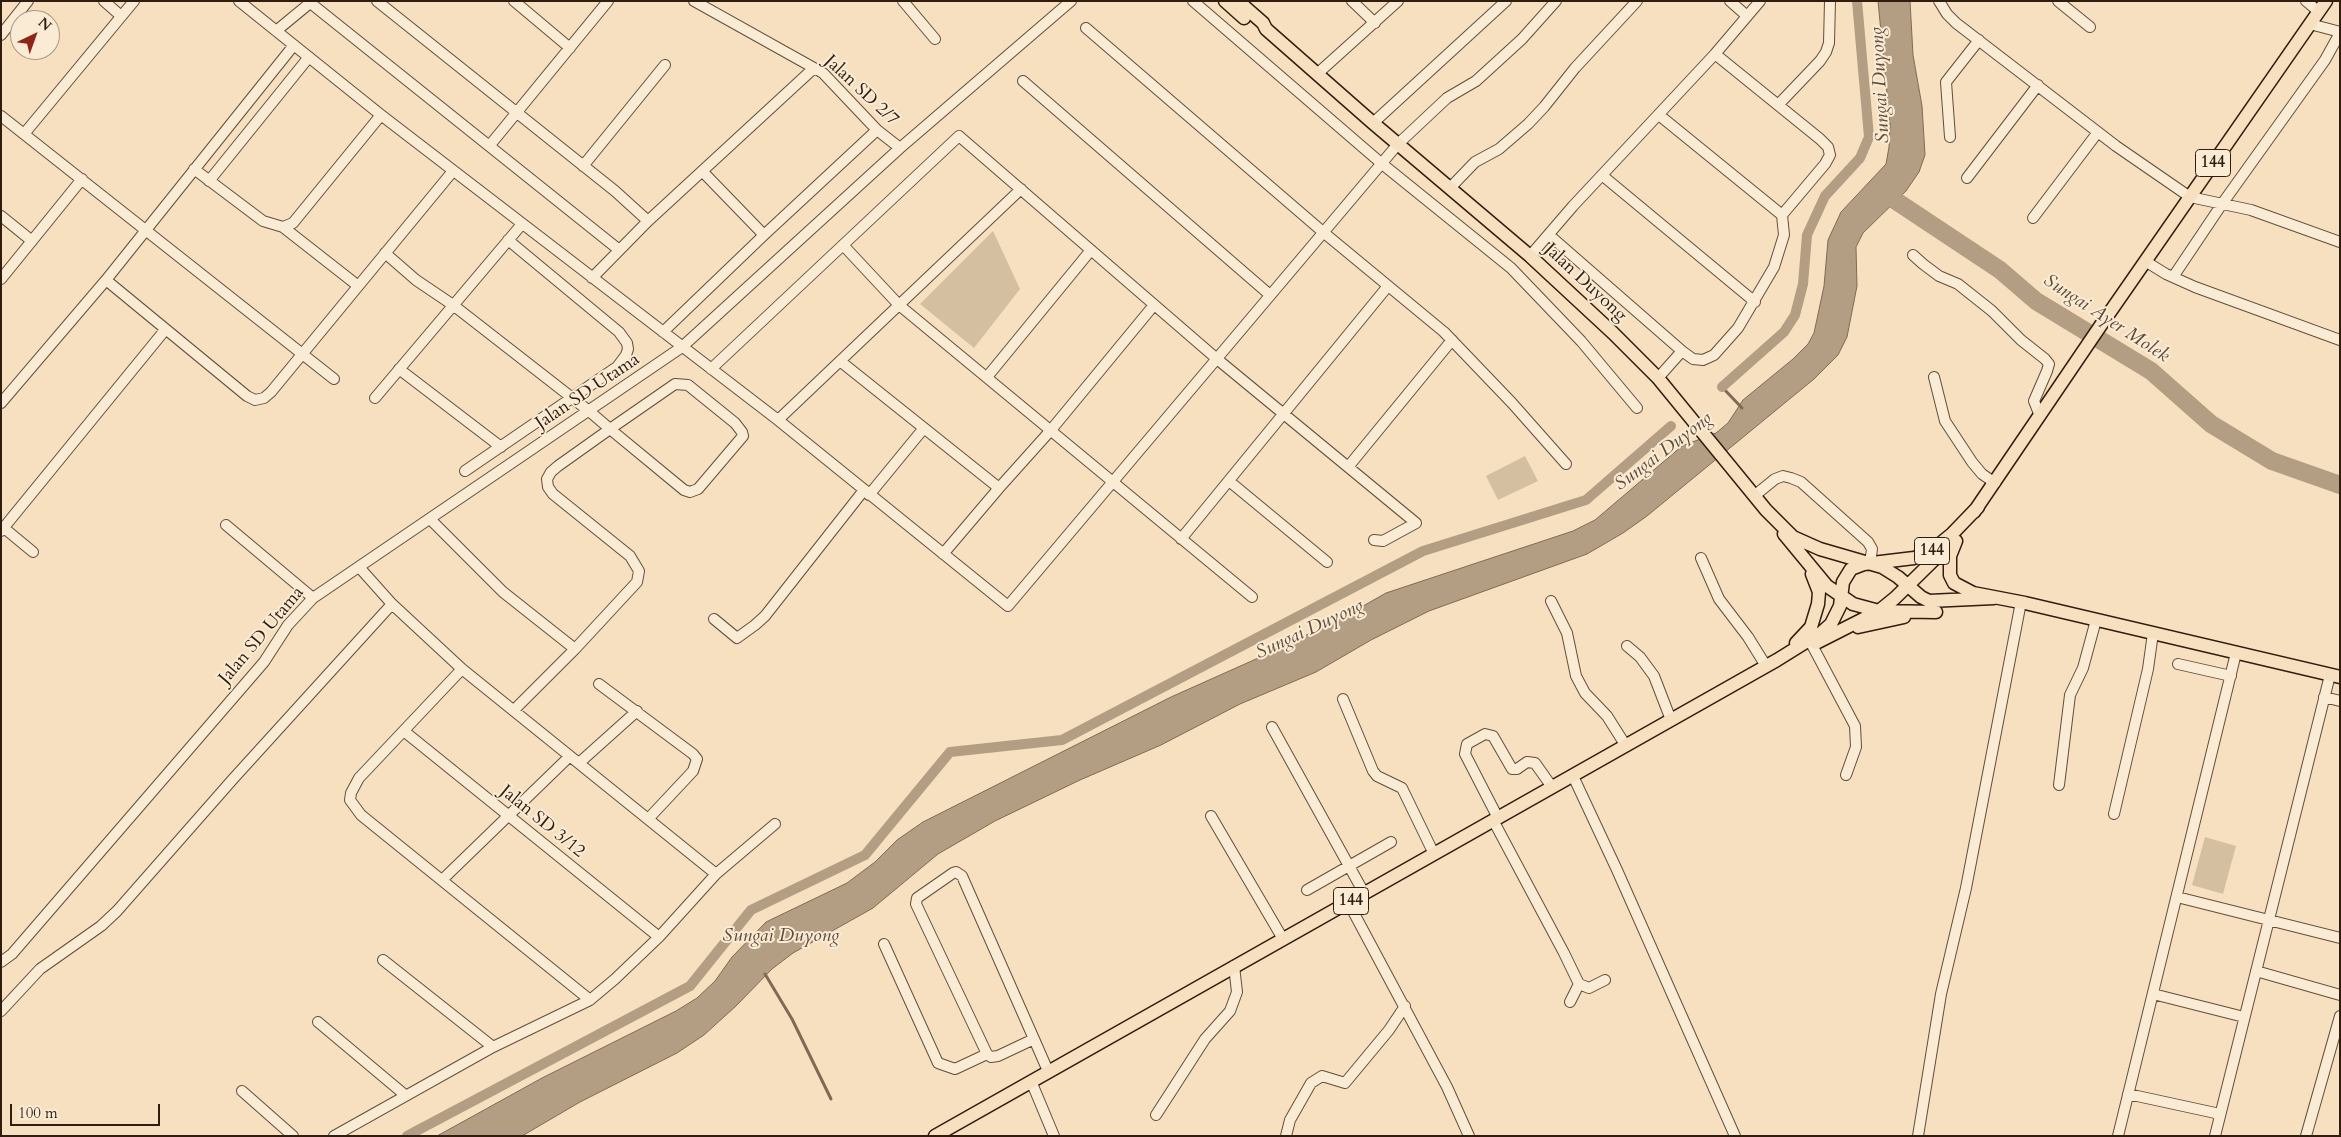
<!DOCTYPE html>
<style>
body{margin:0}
#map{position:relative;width:2341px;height:1137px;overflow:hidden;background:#f7e0bf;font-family:Cardo,serif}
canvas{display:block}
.frame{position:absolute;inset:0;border:2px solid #301d10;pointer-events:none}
.north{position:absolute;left:10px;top:10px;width:50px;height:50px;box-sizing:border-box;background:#faebd5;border:1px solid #a99986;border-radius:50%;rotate:42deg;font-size:14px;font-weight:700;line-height:20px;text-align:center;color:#301d10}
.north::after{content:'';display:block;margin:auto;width:18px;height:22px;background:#8f2418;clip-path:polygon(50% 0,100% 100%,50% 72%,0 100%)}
.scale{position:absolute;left:10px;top:1104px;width:150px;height:22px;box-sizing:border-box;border:2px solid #301d10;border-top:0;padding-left:6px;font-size:15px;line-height:18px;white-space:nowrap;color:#301d10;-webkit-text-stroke:4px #faebd5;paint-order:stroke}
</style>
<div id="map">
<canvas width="2341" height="1137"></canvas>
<div class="frame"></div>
<div class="north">N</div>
<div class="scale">100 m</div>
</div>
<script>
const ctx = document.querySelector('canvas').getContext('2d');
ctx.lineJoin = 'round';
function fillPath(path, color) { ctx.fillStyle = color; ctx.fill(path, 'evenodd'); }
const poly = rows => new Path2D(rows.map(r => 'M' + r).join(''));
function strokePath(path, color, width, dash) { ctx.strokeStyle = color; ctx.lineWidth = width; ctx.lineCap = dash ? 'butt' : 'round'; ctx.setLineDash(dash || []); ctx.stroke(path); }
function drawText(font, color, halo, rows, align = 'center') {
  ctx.font = font + ' Cardo,serif'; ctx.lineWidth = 4; ctx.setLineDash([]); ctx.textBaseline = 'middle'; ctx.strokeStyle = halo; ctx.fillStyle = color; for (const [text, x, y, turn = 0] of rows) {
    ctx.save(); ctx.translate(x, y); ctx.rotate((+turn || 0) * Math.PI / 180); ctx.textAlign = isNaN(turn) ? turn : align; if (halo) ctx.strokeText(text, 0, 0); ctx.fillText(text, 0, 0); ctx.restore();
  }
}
fillPath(poly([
 [993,231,1020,289,974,348,920,304],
 [1525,456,1538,481,1498,500,1486,476],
 [2205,837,2236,846,2223,894,2192,885]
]), '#d5bfa1');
const water = poly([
 [1878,1,1910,1,1913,55,1922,106,1925,155,1919,172,1906,191,1863,233,1856,247,1857,286,1847,337,1838,355,1814,379,1647,516,1623,533,1587,554,1429,611,1371,640,1316,672,1240,704,1161,745,1080,780,995,821,938,854,873,908,793,953,772,969,736,1006,704,1035,677,1053,580,1102,522,1136,437,1136,542,1078,676,1011,697,998,715,981,732,957,766,922,847,883,875,862,897,840,923,822,1171,697,1274,651,1349,614,1386,593,1573,531,1595,520,1682,446,1716,433,1728,423,1743,400,1793,359,1808,344,1814,333,1824,286,1828,240,1841,212,1886,164,1889,147,1890,125,1878,1]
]);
fillPath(water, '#b39e84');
strokePath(water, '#7f6a56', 1);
strokePath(poly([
 [1722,387,1742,408],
 [765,974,792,1019,831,1099]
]), '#7f6a56', 3);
strokePath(poly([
 [1722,387,1784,332,1795,315,1803,284,1807,235,1825,196,1860,158,1869,137,1857,1],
 [407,1136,690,986,751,910,865,855,950,752,1062,740,1423,551,1586,500,1671,426]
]), '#b39e84', 10);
strokePath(poly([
 [1881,191,2000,270,2036,301,2151,371,2211,424,2272,461,2340,485]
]), '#b39e84', 18);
const minor = poly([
 [104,1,121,16],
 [239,1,381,115,778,420,1008,606,1398,144,1447,98,1476,81,1522,39,1556,1],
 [308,1,618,249],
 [377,1,615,191,648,221],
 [514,1,570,48],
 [694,1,823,73,877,130,900,148],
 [903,1,935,39],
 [1193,1,1381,163,1511,268,1581,341,1637,408],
 [1352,1,1375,23],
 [1730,1,1747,16],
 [1939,1,1947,14,1956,23,2116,146,2190,197,2251,210,2340,242],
 [2058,1,2090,27],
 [2306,1,2319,12],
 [2310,24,2340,32],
 [1086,28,1323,232,1444,332,1512,403,1566,464],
 [276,31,310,3],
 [1,35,28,1],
 [1317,74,1398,1],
 [1023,81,1270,295],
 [1778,105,1820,61,1826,52,1829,43,1830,1],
 [1659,115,1782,215],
 [1,116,334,379],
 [1373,123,1506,1],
 [24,134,134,1],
 [1950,137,1946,82,1979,40],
 [490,145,608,1],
 [583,166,665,65],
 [194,169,263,221,283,227,293,223,381,115],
 [702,171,764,235],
 [1603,176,1755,302],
 [1967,178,2038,85],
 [209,181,309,57],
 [1450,188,1475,162,1499,149,1528,124,1544,107,1575,68,1637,1],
 [1,216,32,241],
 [2033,218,2098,132],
 [283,227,357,285],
 [1549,235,1682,351],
 [843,245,899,305,1252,597],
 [385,253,416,280,453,305,589,411,610,429,684,490,690,492,698,489,743,436,742,432,735,423,688,385,675,384,610,429,558,466,551,472,547,479,548,487,553,494,630,556,639,571,637,582,575,649,514,710],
 [1913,255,1923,264,1939,276,1958,284,1992,311,2021,340,2045,359,2049,364,2047,371,2034,401,2040,416],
 [1530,256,1573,206,1715,54,1760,1],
 [2145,261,2166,274,2195,287,2340,340],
 [2173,277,2222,204,2325,60,2340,33],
 [592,278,648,221,814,68],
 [1,279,82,179],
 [106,280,247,396,255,400,264,398,271,392,453,171],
 [663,332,764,235,877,130],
 [840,361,999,488],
 [399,369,501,447],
 [711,369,959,136,1217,359,1416,523,1383,541,1374,540],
 [987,377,1091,250],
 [1934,377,1945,421,1972,462,1982,474,1995,483],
 [1658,378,1682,351,1693,359,1703,360,1714,355,1738,328,1774,267,1784,235,1782,215,1825,164,1830,155,1828,147,1820,139,1715,54],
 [375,398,522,224],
 [1,403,106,280,294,45],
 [778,420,1021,189],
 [1348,467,1452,340],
 [465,471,617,367,626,355,628,349,627,343,619,332,508,240],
 [1229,481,1327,562],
 [869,495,924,428],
 [1754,496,1775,479,1783,476,1791,478,1801,482,1868,542,1872,549,1870,563],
 [430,519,503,592,575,649],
 [226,525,313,598],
 [4,528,33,552],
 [1,531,165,330],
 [1181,539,1388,286],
 [943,554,999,488,1051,430,1154,305],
 [1701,558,1719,599,1748,637,1766,666],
 [359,567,392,604,462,669,716,874],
 [1551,601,1567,633,1576,676,1585,693,1607,716,1626,746],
 [714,619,737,638,755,625,765,616,864,490],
 [1812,645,1855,726,1856,747,1846,775],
 [1627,646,1640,657,1654,676,1671,720],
 [2178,664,2231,676],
 [462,669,359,778,351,793,350,800,361,815,590,1000],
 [599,684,693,754,697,759,693,771,649,818],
 [2324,697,2340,701],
 [1343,699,1373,771,1377,776,1402,788,1434,854],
 [1272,727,1364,893],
 [405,732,659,937],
 [579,763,637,711],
 [1573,776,1617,870,1735,1136],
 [2059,785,2070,695,2083,668,2096,620],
 [2114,814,2148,669,2153,633],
 [1211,816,1283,939],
 [1498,818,1465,754,1467,744,1485,734,1493,736,1512,769,1517,769,1527,762,1535,763,1552,787],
 [1493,820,1564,953,1579,984,1570,1002],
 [442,880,570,756],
 [1307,890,1391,842],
 [2177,897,2340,938],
 [1348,902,1447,1087,1469,1136],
 [884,944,938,1063,955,1069,987,1054],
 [383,960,493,1047],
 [1,962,12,954,264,662,288,625,313,598,682,347,900,148,1071,1],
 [2256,971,2340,995],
 [1579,984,1589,988,1605,980],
 [2153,994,2244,1017],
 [1,1011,40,969,101,926,117,911,233,779,392,604],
 [318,1022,405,1095],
 [1034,1039,998,1056,991,1057,987,1054,916,904,917,898,953,873,956,872,962,876,1034,1039,1048,1071],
 [1031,1081,1054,1136],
 [242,1091,293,1136],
 [2128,1094,2220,1114],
 [1156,1115,1205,1039,1230,1011,1237,992,1234,966],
 [334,1136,493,1047,590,1000,615,979,659,937,716,874,775,824],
 [1286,1136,1290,1120,1311,1083,1322,1076,1345,1083,1389,1030,1405,1006],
 [1918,1136,1941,994,1966,888,2021,602],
 [2118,1136,2236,653],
 [2215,1136,2330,675],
 [2306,1136,2340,1016]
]);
const major = poly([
 [1225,1,1244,18],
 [1238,1,1263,23,1266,29,1373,123,1530,256,1613,333,1658,378,1766,510,1793,537,1820,549,1882,567,1898,577,1921,597,1929,601,1994,598],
 [1974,512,2101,325,2326,1],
 [1784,534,1827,586,1853,604,1879,611,1936,612],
 [1956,541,1950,556,1950,575,1954,583,1973,593,2025,603,2340,677],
 [1858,627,1904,617],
 [1796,643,1811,627,1818,604,1819,592,1812,574],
 [1816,643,1879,611,1895,598,1946,548],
 [935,1136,1777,660,1822,632,1831,624,1840,606,1843,582,1851,569,1864,564,1914,558,1930,552,1952,534,1978,507]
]);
strokePath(minor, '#624e3c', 12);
strokePath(major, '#301d10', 15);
strokePath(minor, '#faebd5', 10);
strokePath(major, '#f7e0bf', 12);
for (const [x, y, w] of [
 [2213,163,35],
 [1932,551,35],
 [1351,901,35]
]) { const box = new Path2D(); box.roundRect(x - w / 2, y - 13.5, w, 27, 4); ctx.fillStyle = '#faebd5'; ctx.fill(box); strokePath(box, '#301d10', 1); }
drawText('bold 16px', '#301d10', null, [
 ["144",2213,163],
 ["144",1932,551],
 ["144",1351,901]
]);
drawText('18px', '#301d10', '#faebd5', [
 ["Jalan SD 2/7",861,91,43],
 ["Jalan Duyong",1585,283,43],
 ["Jalan SD Utama",588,392,-34],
 ["Jalan SD Utama",262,636,-50],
 ["Jalan SD 3/12",542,822,39]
]);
drawText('italic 19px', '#5e4a39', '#faebd5', [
 ["Sungai Duyong",1881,85,-93],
 ["Sungai Ayer Molek",2106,319,33],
 ["Sungai Duyong",1664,452,-37],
 ["Sungai Duyong",1310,630,-25],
 ["Sungai Duyong",781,937]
]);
</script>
